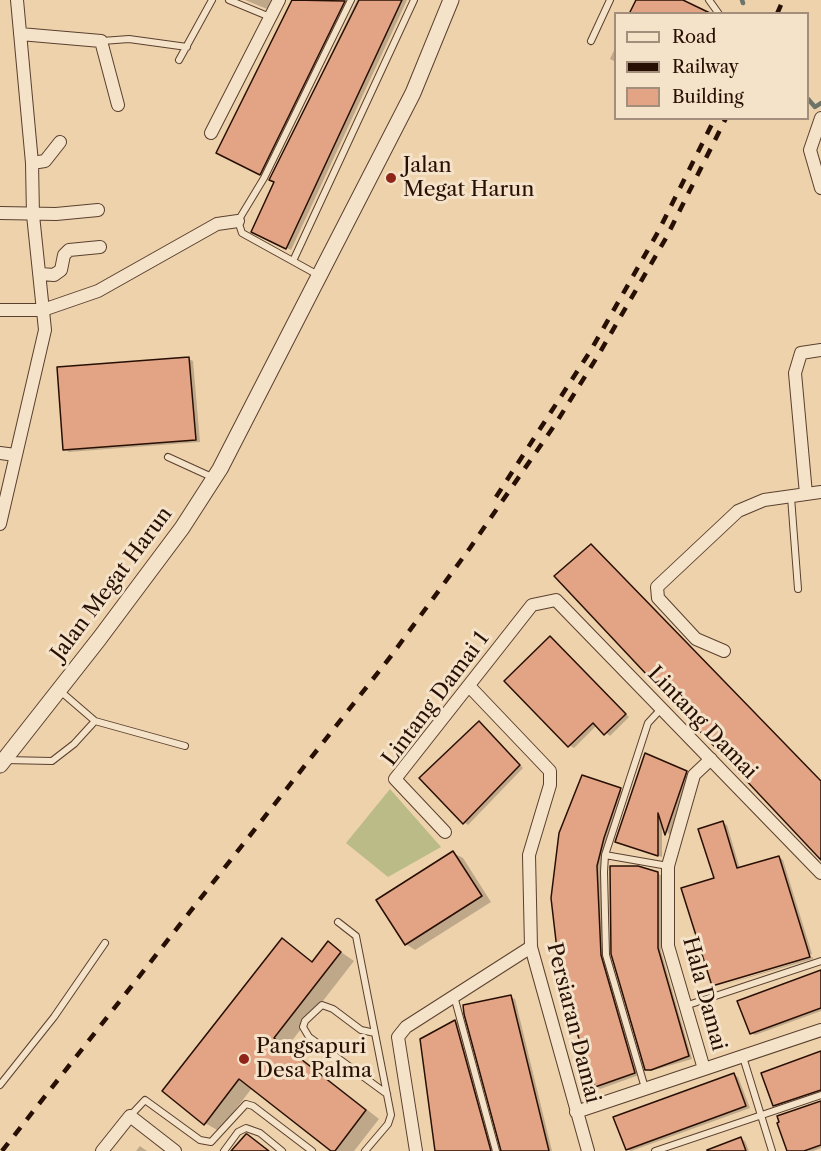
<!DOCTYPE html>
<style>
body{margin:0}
#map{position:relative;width:821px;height:1151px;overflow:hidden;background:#eed2ac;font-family:"Libre Caslon Text",serif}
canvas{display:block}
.legend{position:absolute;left:614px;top:12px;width:195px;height:108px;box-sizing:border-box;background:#f4e2c9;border:2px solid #a28e7a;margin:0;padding:8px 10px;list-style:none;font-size:18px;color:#280f04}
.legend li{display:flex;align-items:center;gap:12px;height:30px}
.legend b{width:30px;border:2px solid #a28e7a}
</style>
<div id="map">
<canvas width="821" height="1151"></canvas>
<ul class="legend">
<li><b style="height:8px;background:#f4e2c9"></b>Road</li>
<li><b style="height:8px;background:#280f04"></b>Railway</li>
<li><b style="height:16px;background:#e2a484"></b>Building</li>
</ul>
</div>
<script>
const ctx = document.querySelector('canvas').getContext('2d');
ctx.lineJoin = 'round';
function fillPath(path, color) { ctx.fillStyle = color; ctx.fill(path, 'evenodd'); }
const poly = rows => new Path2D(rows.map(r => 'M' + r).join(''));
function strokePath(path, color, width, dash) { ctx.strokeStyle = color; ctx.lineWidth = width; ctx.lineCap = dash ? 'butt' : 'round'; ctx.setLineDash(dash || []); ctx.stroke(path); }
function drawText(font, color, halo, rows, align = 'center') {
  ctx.font = font + ' "Libre Caslon Text",serif'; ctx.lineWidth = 6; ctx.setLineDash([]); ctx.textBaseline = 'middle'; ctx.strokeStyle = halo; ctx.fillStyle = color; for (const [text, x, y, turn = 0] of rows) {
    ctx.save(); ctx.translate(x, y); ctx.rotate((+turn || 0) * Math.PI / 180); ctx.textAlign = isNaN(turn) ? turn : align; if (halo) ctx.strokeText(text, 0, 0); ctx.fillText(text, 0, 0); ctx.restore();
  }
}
fillPath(poly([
 [390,789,441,847,388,877,346,843]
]), '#bbbb87');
fillPath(poly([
 [245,0,271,0,267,9],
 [295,0,350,0,264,176,218,152],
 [357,0,407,0,291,250,253,231,276,182,271,179],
 [616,46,616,62,610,59],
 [189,359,193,361,200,442,69,452,65,449],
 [550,638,629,717,610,736,597,725,574,748,569,745],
 [483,726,523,768,468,825,464,822],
 [687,772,691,774,670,836,662,822,662,857,621,843],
 [583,777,625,792,607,840,601,869,605,958,639,1075,600,1089,596,1086],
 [722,823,727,825,740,869,779,857,783,860,812,954,714,986,716,879],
 [453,853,463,858,491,902,415,950,406,944],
 [657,873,662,876,661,951,692,1059,651,1071,646,1069],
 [282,940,313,962,328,943,354,961,287,1047,379,1119,354,1151,333,1151,252,1088,219,1131,205,1123],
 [813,957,813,959,716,987],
 [821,972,821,1011,755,1035,751,1033],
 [510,997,515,999,552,1151,502,1151],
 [455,1021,459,1024,494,1151,437,1151],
 [821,1053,821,1093,779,1107,774,1105],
 [734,1075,738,1077,750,1108,631,1151,627,1149],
 [821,1102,821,1148,813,1151,788,1151],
 [741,1139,745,1141,749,1151,708,1151],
 [140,1146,144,1149,147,1151,136,1151]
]), '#0003');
strokePath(poly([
 [742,0,743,3],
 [808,99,815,107,821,103]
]), '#6c746a', 4.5);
const building = poly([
 [292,0,345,1,260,175,216,153,292,0],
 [359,0,402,0,286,249,251,232,274,182,269,180,359,0],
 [636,0,683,0,712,14,629,14,636,0],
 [189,357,196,440,63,450,57,367,189,357],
 [591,544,821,781,821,860,554,576,591,544],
 [550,636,626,714,604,735,593,723,568,747,504,681,550,636],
 [479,721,520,765,463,824,419,778,479,721],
 [645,753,687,771,665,835,658,813,658,856,615,842,645,753],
 [582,775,621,788,604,838,597,866,601,955,635,1073,595,1087,561,984,551,898,559,833,582,775],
 [723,821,737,868,779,856,810,957,712,986,681,888,714,878,698,829,723,821],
 [453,851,482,896,405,945,376,900,453,851],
 [610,866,638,866,658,872,658,948,689,1056,651,1070,645,1070,611,954,610,866],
 [282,938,312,962,328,941,341,952,274,1038,366,1110,335,1151,331,1151,239,1079,204,1125,162,1091,282,938],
 [821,970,821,1008,750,1034,737,1001,821,970],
 [511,995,549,1151,501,1151,464,1014,463,1005,511,995],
 [455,1020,491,1151,435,1151,420,1039,455,1020],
 [821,1051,821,1090,773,1106,761,1073,821,1051],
 [734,1073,746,1106,626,1150,613,1117,734,1073],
 [821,1101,821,1145,804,1151,787,1151,777,1123,779,1122,777,1116,821,1101],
 [246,1134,247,1134,269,1151,231,1151,246,1134],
 [741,1137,746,1151,707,1151,707,1150,741,1137]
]);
fillPath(building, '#e2a484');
strokePath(building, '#280f04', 1.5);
const service = poly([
 [229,0,270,17],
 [709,0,719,14],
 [102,41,129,39,187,47],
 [591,41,610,0],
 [179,60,212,0],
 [293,261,414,0],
 [318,275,242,233,238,221,264,178,351,0],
 [168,457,214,478],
 [791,497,798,589],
 [59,690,95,721],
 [5,760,52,761,74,744,95,721,185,746],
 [605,855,668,866],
 [338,922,356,936,391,1115,388,1124,365,1151],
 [454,996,496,1151],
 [685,1006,821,961],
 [375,1033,361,1030,333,1009,322,1005,305,1021,303,1027,309,1037,387,1094],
 [743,1057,772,1151],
 [0,1085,54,1017,105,943],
 [645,1088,606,955,604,872,605,855,648,723,661,709],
 [130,1116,145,1100,200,1140,211,1142,246,1104,253,1106,312,1151],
 [224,1151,238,1132,246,1128,260,1133,282,1151],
 [655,1151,821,1095]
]);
const minor = poly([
 [20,34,101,41,118,105],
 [821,118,810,150,821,188],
 [211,133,279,0],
 [32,163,45,161,60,142],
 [0,213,56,214,98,210],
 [41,274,54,275,61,270,64,255,69,250,100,247],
 [0,310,43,310,98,291,217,224,238,221],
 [0,453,15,455],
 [806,494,795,373,801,353,821,350],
 [0,524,45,330,33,215,32,163,17,0],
 [724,651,696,639,658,598,657,587,738,511,764,500,821,492],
 [469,686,550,771,550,785,529,855,531,947,588,1151],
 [445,832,395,779,532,605,556,600,821,873],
 [704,1069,668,946,668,866,694,775,711,759],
 [576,1112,821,1030],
 [102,1151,130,1116,175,1151],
 [416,1151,398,1037,406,1027,531,947]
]);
const tertiary = poly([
 [0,765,99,639,182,528,220,469,413,93,451,0]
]);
strokePath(service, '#5a402e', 8);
strokePath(minor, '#5a402e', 14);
strokePath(tertiary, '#5a402e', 17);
strokePath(service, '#f4e2c9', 6);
strokePath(minor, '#f4e2c9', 12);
strokePath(tertiary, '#f4e2c9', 15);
strokePath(poly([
 [777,14,783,0],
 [496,497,591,350,658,232,715,118],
 [2,1151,391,656,470,548,556,423,599,354,666,238,726,118]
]), '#280f04', 4.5, [10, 10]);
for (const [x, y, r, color] of [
 [391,178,6,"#8f2418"],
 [244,1059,6,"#8f2418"]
]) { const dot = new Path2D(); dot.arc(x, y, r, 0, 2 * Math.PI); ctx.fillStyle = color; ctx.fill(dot); strokePath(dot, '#f4e2c9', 2); }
drawText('21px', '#280f04', '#f4e2c9', [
 ["Jalan",403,166],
 ["Megat Harun",403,190],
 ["Pangsapuri",256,1047],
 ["Desa Palma",256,1071]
], 'left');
drawText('21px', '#280f04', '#f4e2c9', [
 ["Jalan Megat Harun",112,584,-53],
 ["Lintang Damai 1",436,699,-53],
 ["Lintang Damai",702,723,46],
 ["Hala Damai",704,994,75],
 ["Persiaran Damai",573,1023,76]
]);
</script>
